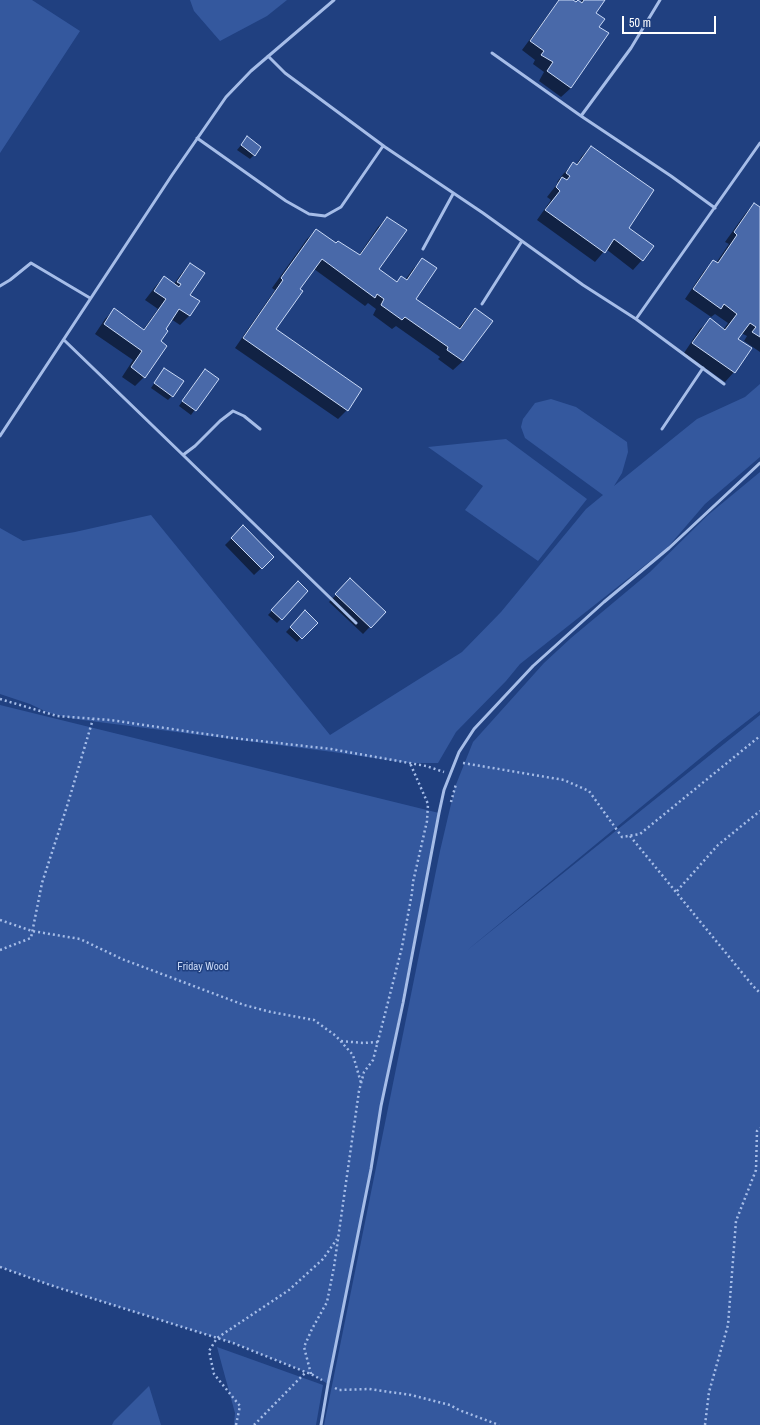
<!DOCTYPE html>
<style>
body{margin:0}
#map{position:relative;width:760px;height:1425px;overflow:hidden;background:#204080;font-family:"Archivo Narrow",sans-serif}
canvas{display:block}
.scale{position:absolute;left:622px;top:16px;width:94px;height:18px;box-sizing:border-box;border:2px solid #fff;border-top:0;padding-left:5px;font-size:12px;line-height:14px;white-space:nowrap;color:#fff;-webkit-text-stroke:3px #204080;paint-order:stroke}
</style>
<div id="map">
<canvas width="760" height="1425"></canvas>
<div class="scale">50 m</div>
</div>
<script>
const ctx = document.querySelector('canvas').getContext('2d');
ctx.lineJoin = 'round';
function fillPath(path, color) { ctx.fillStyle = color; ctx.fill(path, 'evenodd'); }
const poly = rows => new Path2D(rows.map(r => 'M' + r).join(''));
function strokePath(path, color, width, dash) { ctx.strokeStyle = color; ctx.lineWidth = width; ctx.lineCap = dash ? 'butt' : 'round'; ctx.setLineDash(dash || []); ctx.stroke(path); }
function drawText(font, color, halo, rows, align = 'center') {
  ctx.font = font + ' "Archivo Narrow",sans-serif'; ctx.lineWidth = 3; ctx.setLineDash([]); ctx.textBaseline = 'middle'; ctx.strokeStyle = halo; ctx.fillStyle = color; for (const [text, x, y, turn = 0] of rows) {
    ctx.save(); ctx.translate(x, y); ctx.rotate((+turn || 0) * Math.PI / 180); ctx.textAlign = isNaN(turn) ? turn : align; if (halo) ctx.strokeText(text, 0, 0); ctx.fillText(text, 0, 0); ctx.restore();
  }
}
fillPath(poly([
 [0,0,32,0,80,31,0,153],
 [190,0,287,0,267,16,220,41,194,11],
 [760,384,760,457,705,504,668,547,520,664,506,681,456,732,438,763,408,763,333,752,75,719,49,713,30,704,0,694,0,528,23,541,75,532,151,515,330,735,462,652,501,612,586,509,603,495,525,438,521,427,523,419,535,403,551,399,576,407,627,442,628,452,622,473,614,486,697,419,745,397],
 [506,439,587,499,538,561,465,510,483,486,428,447],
 [760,472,760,711,720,742,465,952,760,715,760,1425,324,1425,440,851,455,787,473,742,544,663,571,638,650,572,708,515],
 [0,705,439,813,381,1106,371,1169,328,1384,313,1375,233,1343,50,1285,0,1267],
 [217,1347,323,1385,316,1425,234,1425,235,1413],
 [149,1386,161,1425,112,1425,114,1421]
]), '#34589e');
fillPath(poly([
 [559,0,571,0,575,3,581,3,582,0,604,0,595,13,598,27,571,88,561,97,539,81,544,72,533,64,535,60,522,50],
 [247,138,254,155,250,159,237,150],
 [591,147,642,260,633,270,606,249,595,262,537,220,551,200,547,197,558,183,557,182,564,173,573,164,576,165,582,156],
 [754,204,760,209,760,352,744,341,747,336,741,333,737,339,751,348,734,372,725,382,684,353,700,329,710,320,723,330,728,323,715,314,711,317,685,299,704,271,714,261,716,263,729,244,725,242,745,214],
 [387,218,378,269,396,282,401,277,405,280,413,269,422,260,415,299,458,329,466,319,475,310,463,361,453,370,438,359,440,357,396,326,392,329,373,315,376,309,368,303,365,306,314,269,298,290,275,330,347,410,338,419,235,348,275,290,272,288,307,239,316,230,336,244,359,255,378,227],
 [190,264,188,295,198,301,189,316,180,325,171,319,159,341,144,377,135,386,122,377,133,360,95,334,105,319,114,310,143,330,158,309,145,300,155,287,164,277,174,284,181,274],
 [164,369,172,396,168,400,151,388],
 [205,370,217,379,191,415,179,406,200,375],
 [243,527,273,557,254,575,225,545],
 [351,580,384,612,363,634,329,602],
 [293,587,307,591,277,623,268,615],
 [305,612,316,623,297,642,286,632]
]), '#0007');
const building = poly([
 [559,0,573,0,576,2,578,0,582,3,584,0,605,0,596,13,605,19,599,27,609,33,571,88,547,71,553,62,541,55,544,51,530,41,559,0],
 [247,136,261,147,255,156,241,145,247,136],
 [591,146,654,190,629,228,654,246,643,261,614,239,605,253,545,210,560,191,556,187,562,177,567,180,570,176,566,173,573,162,577,165,591,146],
 [754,203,760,207,760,337,752,332,756,327,750,323,738,339,752,348,735,373,692,343,710,318,725,330,737,314,724,304,721,309,693,289,713,260,718,263,737,235,734,232,754,203],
 [387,217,407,230,379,269,397,282,401,276,407,280,422,258,437,268,416,299,460,329,475,308,493,321,463,361,447,350,448,347,405,317,402,320,381,305,384,299,377,294,375,298,322,259,300,289,303,291,276,329,362,389,348,411,243,338,283,280,281,278,316,229,336,243,338,241,360,255,387,217],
 [190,263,205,273,190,295,200,301,190,316,179,309,166,329,168,331,161,341,167,346,145,378,131,367,142,351,104,324,114,308,144,330,166,299,154,291,164,276,179,287,181,284,177,282,190,263],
 [164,368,184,381,173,397,154,383,164,368],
 [205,369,219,379,196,411,182,401,205,369],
 [243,525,274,557,262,569,231,538,243,525],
 [350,578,386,612,371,628,335,594,350,578],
 [298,581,308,591,282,620,271,610,298,581],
 [305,610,318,623,302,639,290,627,305,610]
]);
fillPath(building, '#4969a9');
strokePath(building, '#c9d9f6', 1);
strokePath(poly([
 [0,699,57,716,110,720,233,738,331,749,426,766,444,772],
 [463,763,564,780,589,791,622,837,640,834,760,736],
 [451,802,456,784],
 [630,836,753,986,760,993],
 [677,891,718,845,760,811],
 [0,920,32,931,80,939,122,959,244,1005,271,1012,314,1020,336,1036,353,1055,361,1083],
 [0,950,31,938,42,883,68,803,93,719],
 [341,1041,363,1043,378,1042],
 [0,1267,50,1285,233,1343,313,1375,322,1380],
 [311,1374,304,1347,312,1329,327,1302,334,1267,359,1091,364,1072,373,1060,386,1010,402,947,412,893,413,882,427,821,428,804,410,763],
 [335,1388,339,1390,369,1389,411,1395,450,1405,459,1410,499,1425],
 [236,1425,240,1406,214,1374,209,1351,217,1338,289,1290,323,1259,337,1239],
 [254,1425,306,1372],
 [705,1425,709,1392,728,1325,736,1221,756,1170,757,1131,760,1128]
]), '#a6bde8', 2.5, [2, 3]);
strokePath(poly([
 [660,0,631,48,581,116,671,176,715,208],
 [492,53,581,116],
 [268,56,285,73,385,147,483,213,583,285,636,319,724,384],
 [197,138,286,201,309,214,325,216,341,207,383,146],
 [423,249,453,194],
 [0,286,10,280,31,263,90,298],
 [482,304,522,241],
 [636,319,760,143],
 [64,340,183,455,195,446,220,421,233,411,244,416,260,429],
 [662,429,703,368],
 [0,436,172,175,226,97,251,71,334,0],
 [183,455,356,623],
 [321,1425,328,1384,371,1169,381,1106,403,1003,439,813,444,790,459,752,474,729,533,666,604,602,669,548,760,463]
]), '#a6bde8', 3);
drawText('11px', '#c9d9f6', '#204080', [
 ["Friday Wood",203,967]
]);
</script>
